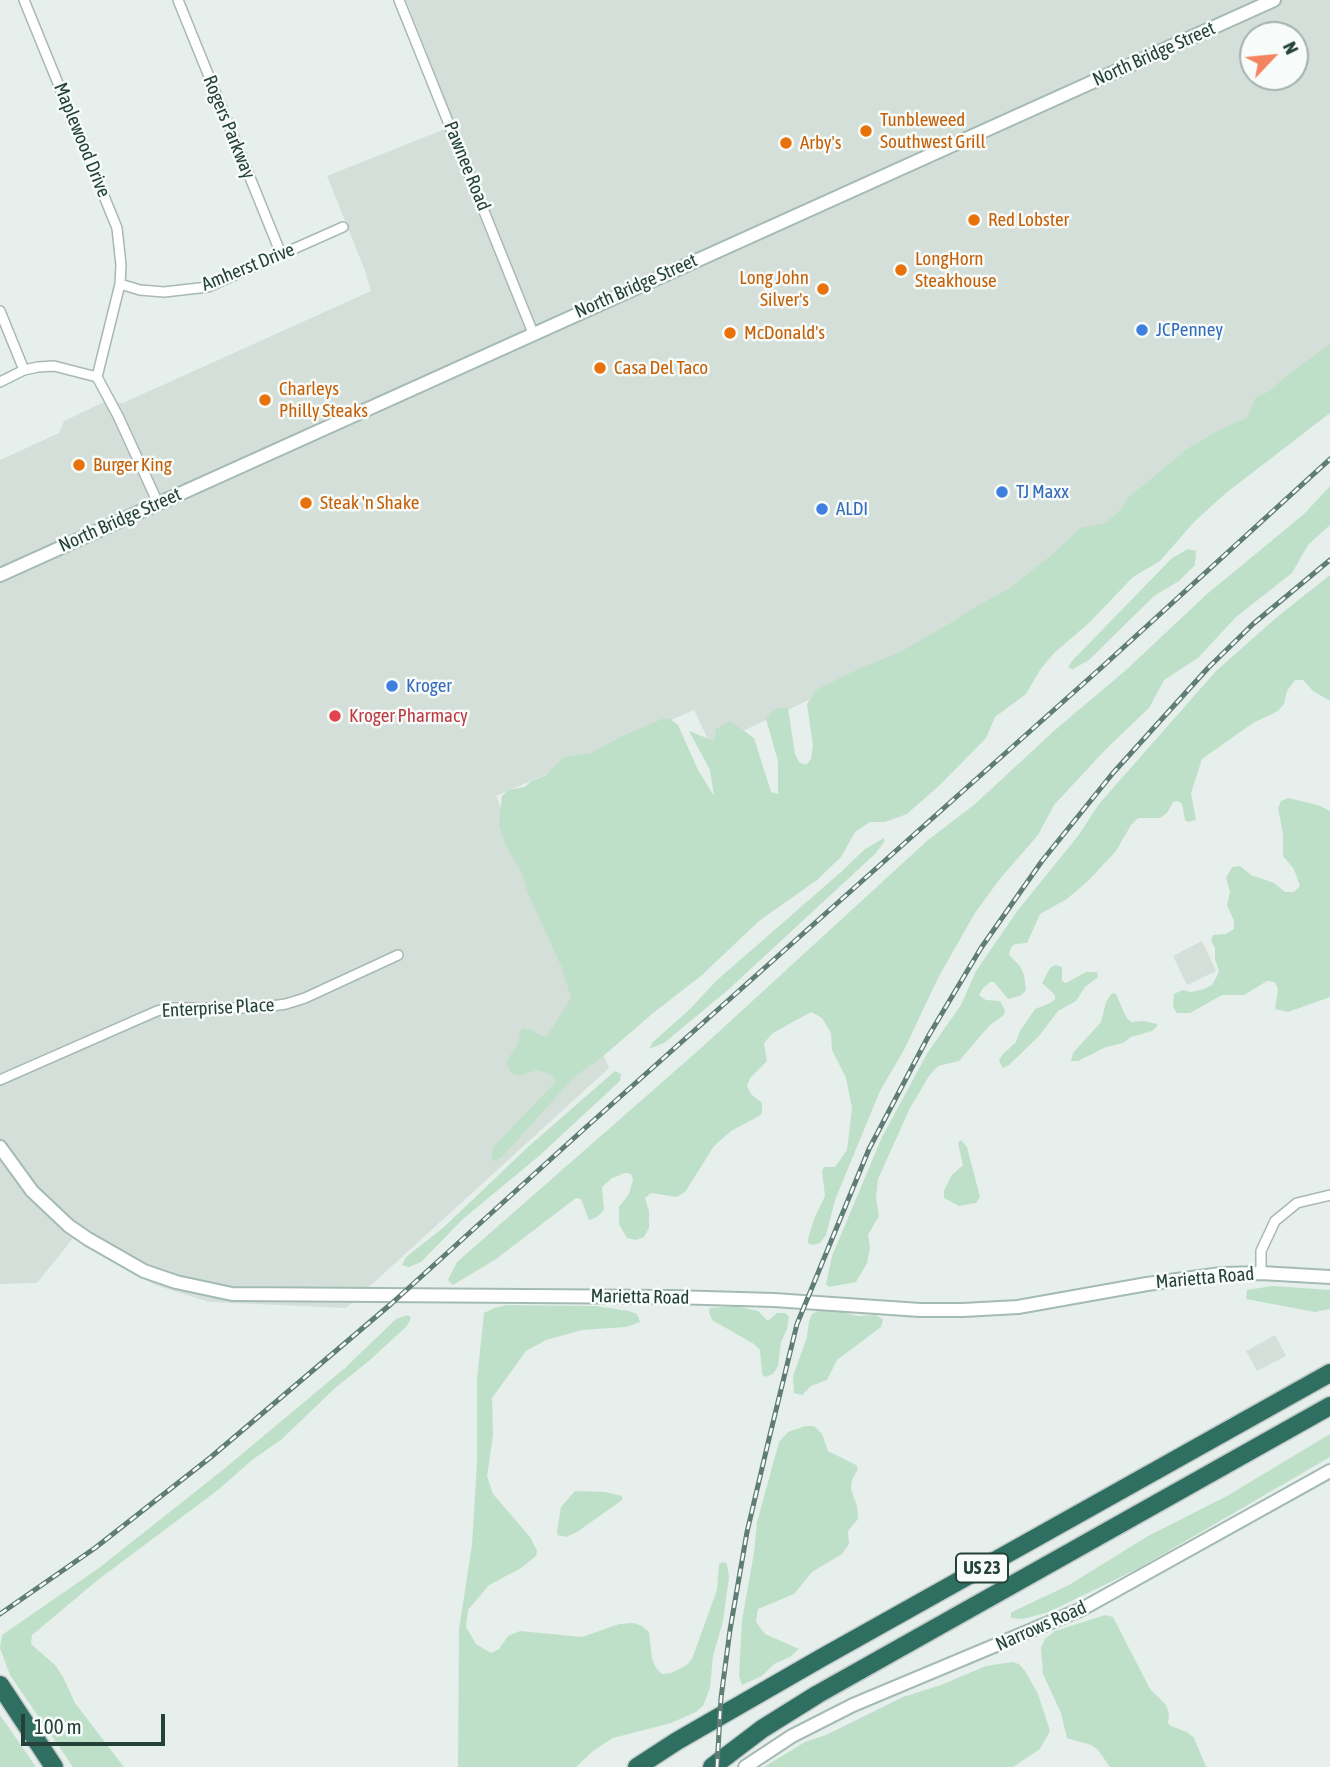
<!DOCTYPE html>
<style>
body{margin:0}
#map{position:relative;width:1330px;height:1767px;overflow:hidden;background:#e6efeb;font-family:"Asap Condensed",sans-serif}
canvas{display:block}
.north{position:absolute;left:1239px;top:21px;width:70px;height:70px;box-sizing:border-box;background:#f7fbf9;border:2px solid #a3b1ad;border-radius:50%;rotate:64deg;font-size:19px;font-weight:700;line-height:28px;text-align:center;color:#24423a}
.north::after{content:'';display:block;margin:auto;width:24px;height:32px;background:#f4845f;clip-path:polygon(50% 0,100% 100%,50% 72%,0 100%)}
.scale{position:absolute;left:21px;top:1714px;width:144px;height:32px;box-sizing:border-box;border:4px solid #24423a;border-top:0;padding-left:9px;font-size:21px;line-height:24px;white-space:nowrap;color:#24423a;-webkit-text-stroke:5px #f7fbf9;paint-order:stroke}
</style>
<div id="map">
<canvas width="1330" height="1767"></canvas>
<div class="north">N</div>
<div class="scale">100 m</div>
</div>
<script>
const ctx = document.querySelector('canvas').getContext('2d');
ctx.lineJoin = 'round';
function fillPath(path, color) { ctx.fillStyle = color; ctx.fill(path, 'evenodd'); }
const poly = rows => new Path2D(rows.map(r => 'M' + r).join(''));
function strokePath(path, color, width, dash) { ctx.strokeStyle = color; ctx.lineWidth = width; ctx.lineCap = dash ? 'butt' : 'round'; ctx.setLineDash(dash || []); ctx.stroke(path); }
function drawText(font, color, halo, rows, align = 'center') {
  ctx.font = font + ' "Asap Condensed",sans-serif'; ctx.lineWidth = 5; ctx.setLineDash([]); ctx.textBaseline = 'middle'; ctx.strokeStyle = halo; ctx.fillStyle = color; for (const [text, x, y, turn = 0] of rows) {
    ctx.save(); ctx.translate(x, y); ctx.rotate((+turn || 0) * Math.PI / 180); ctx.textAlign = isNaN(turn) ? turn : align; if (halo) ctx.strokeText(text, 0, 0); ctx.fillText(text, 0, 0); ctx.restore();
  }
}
fillPath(poly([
 [406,0,1330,0,1330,387,928,644,711,746,694,710,496,796,609,1068,346,1308,209,1302,155,1285,74,1237,37,1283,0,1284,0,460,59,433,64,421,104,402,123,403,371,291,364,268,327,176,455,125],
 [1253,35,1295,35,1295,77,1253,77],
 [1202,941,1216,971,1187,985,1173,956],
 [1275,1335,1286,1356,1257,1371,1246,1351]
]), '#d4dfda');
fillPath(poly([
 [1330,344,1330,413,1226,493,1194,522,1160,561,1133,577,1089,623,1054,653,1040,670,1026,694,995,717,986,738,942,783,907,814,885,822,870,822,855,832,841,857,817,880,759,921,702,975,652,1014,601,1058,574,1077,503,1156,496,1161,492,1160,493,1147,556,1082,550,1074,537,1070,519,1076,511,1073,506,1062,518,1044,520,1032,522,1028,531,1030,542,1036,547,1036,571,998,562,968,527,891,522,873,506,846,499,825,502,796,508,790,525,787,531,781,546,775,564,757,591,753,622,736,662,719,670,719,678,725,698,770,714,796,710,770,689,731,714,741,716,729,730,721,754,738,771,792,778,794,778,761,766,719,772,712,779,708,788,708,795,754,799,762,806,765,811,759,813,746,807,704,816,690,852,672,902,651,954,621,972,609,1008,589,1053,554,1080,528,1106,523,1122,508,1128,498,1187,449,1225,427,1247,418,1256,397,1270,391,1285,377],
 [1330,486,1330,525,1308,545,1292,573,1236,617,1198,658,1164,680,1149,708,1106,749,1054,805,1038,835,999,880,975,913,938,978,904,1050,880,1091,835,1200,826,1235,820,1243,812,1245,808,1243,808,1239,814,1219,825,1196,822,1171,824,1167,835,1167,847,1150,852,1108,846,1078,832,1050,831,1033,822,1018,811,1012,773,1033,764,1043,767,1061,750,1078,747,1086,751,1094,762,1103,762,1113,759,1116,731,1131,714,1146,685,1192,677,1197,651,1193,645,1198,649,1211,649,1228,644,1237,636,1240,627,1238,619,1224,619,1207,629,1194,633,1179,631,1174,625,1173,612,1178,602,1187,604,1210,597,1217,589,1220,581,1199,576,1198,496,1259,453,1285,448,1280,457,1262,700,1049,928,840,975,804,1055,730,1126,670,1207,594,1304,514],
 [1188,549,1196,551,1195,565,1179,581,1154,596,1089,660,1073,669,1068,668,1072,661,1172,558],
 [1330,575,1330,701,1313,691,1303,680,1295,680,1287,691,1284,704,1278,711,1253,723,1202,759,1191,793,1196,820,1188,822,1185,820,1182,804,1178,801,1173,802,1167,813,1160,818,1138,818,1131,825,1116,851,1088,881,1067,899,1040,914,1027,943,1015,944,1011,947,1009,955,1020,966,1024,975,1026,990,1020,996,1008,999,994,982,990,982,983,988,979,995,986,1000,1000,1001,1005,1010,1004,1015,990,1025,959,1061,938,1066,929,1076,910,1108,878,1179,876,1198,879,1216,868,1235,870,1248,867,1263,856,1282,829,1287,826,1284,832,1256,882,1137,928,1052,961,1005,976,971,1018,910,1078,836,1099,804,1216,671,1277,617],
 [1288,798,1318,805,1330,811,1330,997,1288,1012,1275,1009,1278,989,1275,982,1267,981,1244,995,1222,995,1190,1013,1177,1013,1173,1007,1174,994,1182,990,1191,992,1204,989,1212,985,1216,978,1219,971,1215,959,1215,948,1211,940,1213,935,1226,934,1234,929,1234,921,1227,905,1230,892,1226,878,1232,867,1240,866,1251,875,1274,883,1285,892,1294,892,1300,886,1294,869,1283,856,1283,834,1278,808,1281,801],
 [884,838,884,842,876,853,729,989,664,1043,649,1049,653,1042,690,1009,716,981,841,872,865,849],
 [1055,965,1062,967,1062,981,1066,983,1086,972,1097,972,1098,977,1085,987,1076,1001,1058,1011,1039,1036,1009,1065,1003,1068,999,1061,1002,1055,1016,1042,1020,1031,1035,1009,1050,1003,1055,999,1055,995,1042,983,1050,968],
 [1112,993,1116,994,1126,1017,1131,1022,1144,1021,1157,1024,1157,1026,1152,1031,1131,1037,1123,1043,1106,1047,1078,1061,1071,1061,1073,1053,1101,1022,1106,1002],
 [615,1071,621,1074,620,1081,539,1156,463,1219,421,1262,409,1267,402,1265,406,1257,444,1227,529,1146],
 [961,1140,967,1147,980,1197,976,1203,959,1206,944,1198,944,1190,952,1175,963,1165,958,1143],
 [1272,1286,1330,1290,1330,1309,1315,1312,1246,1299,1247,1290],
 [507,1305,596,1306,629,1311,637,1314,640,1322,626,1327,582,1330,546,1340,526,1351,492,1398,493,1435,487,1476,493,1494,530,1537,537,1551,536,1556,521,1568,489,1585,468,1610,466,1627,476,1644,491,1653,499,1649,508,1636,520,1631,582,1637,619,1624,633,1623,642,1626,649,1632,652,1659,656,1668,662,1674,671,1673,687,1665,692,1659,717,1590,719,1564,723,1562,727,1564,729,1577,723,1621,713,1656,710,1688,703,1706,696,1712,671,1723,613,1738,593,1751,576,1767,458,1767,459,1629,472,1545,477,1462,477,1380,484,1313,494,1308],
 [736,1306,758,1311,768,1321,777,1313,785,1313,789,1316,787,1329,781,1342,778,1366,773,1374,765,1377,762,1374,760,1350,754,1344,712,1320,709,1312,710,1308],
 [820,1310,833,1310,858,1316,875,1315,883,1319,881,1327,837,1360,827,1380,811,1386,802,1395,794,1393,793,1376,807,1337,809,1321,812,1314],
 [408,1315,411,1318,407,1326,370,1360,334,1389,282,1439,252,1460,218,1490,99,1579,32,1635,31,1644,55,1665,63,1677,75,1703,124,1767,73,1767,10,1675,0,1648,2,1635,99,1568,224,1469,345,1368,396,1319],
 [805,1426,814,1426,822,1434,828,1451,856,1465,858,1469,852,1480,851,1489,857,1506,858,1519,848,1531,849,1544,842,1554,812,1572,794,1594,758,1609,756,1622,765,1634,799,1649,790,1657,774,1664,762,1676,742,1685,739,1676,742,1620,754,1553,757,1522,779,1442,788,1432],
 [1330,1434,1330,1457,1139,1568,1049,1612,1023,1619,1011,1618,1011,1613,1014,1611,1069,1585,1148,1536,1227,1496],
 [575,1491,605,1492,622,1496,622,1500,577,1532,566,1537,558,1535,557,1531,561,1507],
 [1105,1615,1113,1617,1150,1689,1166,1705,1169,1714,1168,1723,1171,1726,1187,1732,1194,1738,1206,1767,1110,1767,1098,1750,1091,1745,1067,1738,1061,1713,1043,1674,1041,1648,1045,1639,1055,1631],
 [1012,1662,1019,1664,1025,1671,1038,1694,1050,1731,1040,1749,1013,1767,764,1767,805,1742,826,1735,903,1697,941,1685,986,1666],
 [0,1715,36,1767,0,1767]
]), '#bfe0c8');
const street = poly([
 [24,0,117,228,121,265,120,284,97,377],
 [178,0,281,254],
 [399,0,533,333],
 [120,284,140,290,164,292,208,287,343,227],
 [0,311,24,370],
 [0,382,24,370,38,367,54,366,97,377,118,416,158,503],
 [0,1080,157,1011,168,1008,258,1008,286,1004,305,998,398,955],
 [1261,1273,1261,1251,1275,1221,1297,1203,1330,1195]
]);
const secondary = poly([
 [0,575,1274,0],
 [0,1147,32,1191,69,1226,88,1239,144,1271,176,1282,232,1294,672,1297,774,1300,920,1310,963,1310,1018,1307,1147,1284,1221,1274,1261,1273,1330,1277],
 [745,1767,792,1736,853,1705,1082,1609,1330,1471]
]);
const highway = poly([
 [0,1685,54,1767],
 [637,1767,677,1741,823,1657,1330,1373],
 [712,1767,762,1729,818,1694,1330,1406]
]);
strokePath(street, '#a8b8b2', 12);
strokePath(secondary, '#a4bbb3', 16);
strokePath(highway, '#c2cac8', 21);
strokePath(street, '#fff', 9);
strokePath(secondary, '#fff', 12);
strokePath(highway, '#2f6f62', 18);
const rail = poly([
 [0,1614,95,1548,211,1457,391,1304,584,1129,1102,667,1330,459],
 [717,1767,721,1698,730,1630,747,1532,768,1443,797,1324,869,1149,929,1035,981,948,1042,861,1113,773,1208,668,1253,624,1330,560]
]);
strokePath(rail, '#5f7d75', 5);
strokePath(rail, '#f7fbf9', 2.5, [8]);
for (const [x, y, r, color] of [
 [866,131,7,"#e8710a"],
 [786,143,7,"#e8710a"],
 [974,220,7,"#e8710a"],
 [901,270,7,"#e8710a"],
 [823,289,7,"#e8710a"],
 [1142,330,7,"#3f7fe0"],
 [730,333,7,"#e8710a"],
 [600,368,7,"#e8710a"],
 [265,400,7,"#e8710a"],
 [79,465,7,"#e8710a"],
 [1002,492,7,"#3f7fe0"],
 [306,503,7,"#e8710a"],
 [822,509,7,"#3f7fe0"],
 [392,686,7,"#3f7fe0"],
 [335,716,7,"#e0444e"]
]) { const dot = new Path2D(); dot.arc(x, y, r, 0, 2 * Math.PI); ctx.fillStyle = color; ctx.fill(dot); strokePath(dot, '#f7fbf9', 2.5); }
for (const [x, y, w] of [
 [982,1568,52]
]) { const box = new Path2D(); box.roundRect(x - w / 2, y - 14.5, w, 29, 5); ctx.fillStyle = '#f7fbf9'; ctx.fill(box); strokePath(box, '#24423a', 2); }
drawText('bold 18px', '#24423a', null, [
 ["US 23",982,1568]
]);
drawText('19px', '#24423a', '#f7fbf9', [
 ["North Bridge Street",1154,54,-24],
 ["Rogers Parkway",229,127,68],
 ["Maplewood Drive",82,140,68],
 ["Pawnee Road",467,166,68],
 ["Amherst Drive",248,267,-22],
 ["North Bridge Street",636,286,-24],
 ["North Bridge Street",120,520,-24],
 ["Enterprise Place",218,1008,-3],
 ["Marietta Road",1205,1278,-5],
 ["Marietta Road",640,1297,1],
 ["Narrows Road",1041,1626,-24]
]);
drawText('19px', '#c56008', '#f7fbf9', [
 ["Tunbleweed",880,120],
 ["Southwest Grill",880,142],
 ["Arby's",800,143],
 ["Red Lobster",988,220],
 ["LongHorn",915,259],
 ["Steakhouse",915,281],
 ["Long John",809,278,"right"],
 ["Silver's",809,300,"right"],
 ["McDonald's",744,333],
 ["Casa Del Taco",614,368],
 ["Charleys",279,389],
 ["Philly Steaks",279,411],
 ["Burger King",93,465],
 ["Steak 'n Shake",320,503]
], 'left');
drawText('19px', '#366cbe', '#f7fbf9', [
 ["JCPenney",1156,330],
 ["TJ Maxx",1016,492],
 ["ALDI",836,509],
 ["Kroger",406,686]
], 'left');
drawText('19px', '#be3a42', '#f7fbf9', [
 ["Kroger Pharmacy",349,716]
], 'left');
</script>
